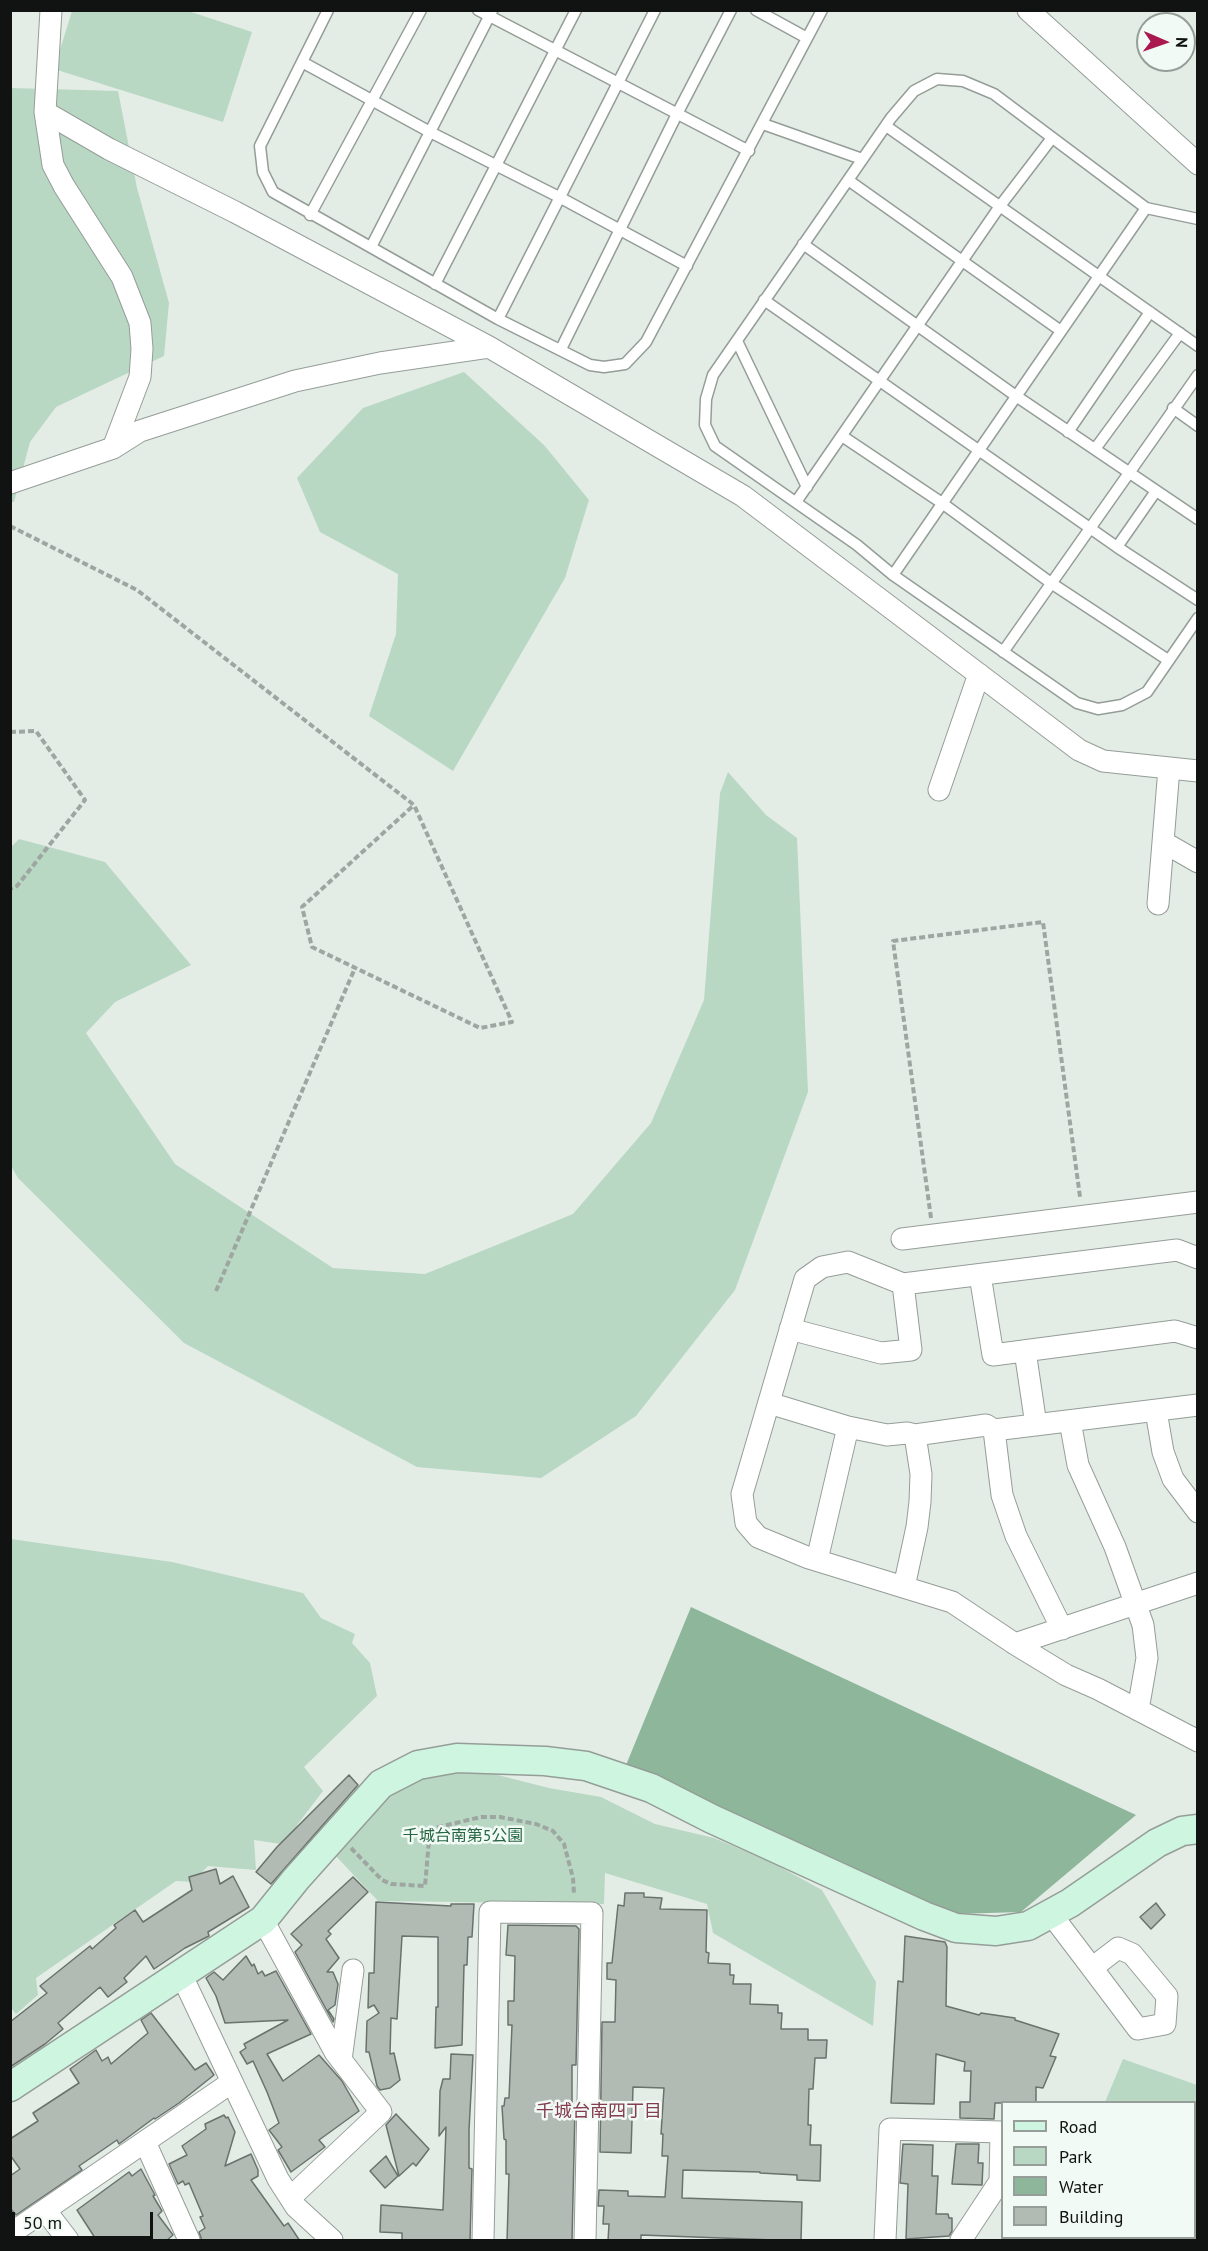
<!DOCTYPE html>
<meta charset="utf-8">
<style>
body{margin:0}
#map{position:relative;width:1208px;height:2251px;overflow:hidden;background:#e3ede6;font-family:"PT Sans",sans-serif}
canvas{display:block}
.frame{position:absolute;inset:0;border:12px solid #101311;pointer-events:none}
.legend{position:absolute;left:1001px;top:2101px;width:195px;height:138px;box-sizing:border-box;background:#f1faf4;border:2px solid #979e99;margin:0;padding:8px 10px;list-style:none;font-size:18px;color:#101311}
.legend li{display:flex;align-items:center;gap:12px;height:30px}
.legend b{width:30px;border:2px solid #979e99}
.north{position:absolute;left:1136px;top:12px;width:60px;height:60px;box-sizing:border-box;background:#f1faf4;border:2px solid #979e99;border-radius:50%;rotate:92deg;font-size:16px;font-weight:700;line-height:24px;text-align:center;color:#101311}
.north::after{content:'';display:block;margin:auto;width:21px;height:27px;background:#aa184f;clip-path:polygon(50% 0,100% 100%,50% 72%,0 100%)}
.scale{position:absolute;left:12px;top:2212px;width:141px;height:27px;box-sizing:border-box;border:3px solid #101311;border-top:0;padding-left:8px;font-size:18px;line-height:21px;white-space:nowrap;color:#101311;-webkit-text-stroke:4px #f1faf4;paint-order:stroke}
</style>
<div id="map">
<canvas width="1208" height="2251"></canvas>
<div class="frame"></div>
<ul class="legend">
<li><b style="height:8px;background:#cef5df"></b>Road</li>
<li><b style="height:16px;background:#b8d8c3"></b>Park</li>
<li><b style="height:16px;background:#8db69b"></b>Water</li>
<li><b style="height:16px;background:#b2bab4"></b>Building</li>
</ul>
<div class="north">N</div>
<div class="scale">50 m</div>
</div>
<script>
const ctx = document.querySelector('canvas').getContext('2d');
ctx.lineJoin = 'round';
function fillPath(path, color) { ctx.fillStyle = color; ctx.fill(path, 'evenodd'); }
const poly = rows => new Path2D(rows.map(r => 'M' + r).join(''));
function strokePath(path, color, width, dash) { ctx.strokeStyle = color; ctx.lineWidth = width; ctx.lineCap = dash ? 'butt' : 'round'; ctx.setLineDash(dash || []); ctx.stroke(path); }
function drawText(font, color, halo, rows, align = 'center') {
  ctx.font = font + ' "PT Sans","Noto Sans JP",sans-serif'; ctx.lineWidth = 5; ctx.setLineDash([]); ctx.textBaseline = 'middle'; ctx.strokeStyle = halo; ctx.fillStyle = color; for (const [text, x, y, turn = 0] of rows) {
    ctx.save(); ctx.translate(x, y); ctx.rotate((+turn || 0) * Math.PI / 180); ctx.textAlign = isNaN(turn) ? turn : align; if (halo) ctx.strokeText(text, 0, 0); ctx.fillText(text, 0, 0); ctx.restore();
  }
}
fillPath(poly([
 [72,11,188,11,252,32,223,122,54,69],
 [11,88,118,91,137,188,169,303,164,356,56,407,30,442,14,502,11,502],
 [464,372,544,445,589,500,565,578,453,771,369,716,396,634,398,574,320,532,297,478,363,408],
 [728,772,766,815,797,838,808,1092,735,1290,636,1416,541,1478,417,1467,184,1343,18,1178,11,1166,10,848,19,839,105,862,191,965,115,1002,86,1033,175,1164,333,1268,425,1274,573,1214,651,1123,704,1000,720,793],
 [11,1539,172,1562,303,1593,321,1618,355,1634,352,1643,370,1663,377,1696,304,1767,323,1791,297,1825,294,1846,254,1840,256,1870,208,1866,193,1882,176,1881,36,1978,38,1995,16,2014,11,2008],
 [466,1771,494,1774,549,1788,601,1797,655,1824,714,1838,771,1862,822,1890,876,1982,873,2026,713,1933,707,1904,605,1873,604,1904,378,1901,334,1854,379,1805,397,1791,422,1778],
 [1123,2059,1197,2085,1197,2182,1194,2180,1194,2102,1105,2102]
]), '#b8d8c3');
fillPath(poly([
 [691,1607,1136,1815,1021,1912,955,1914,626,1765]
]), '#8db69b');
const building = poly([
 [349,1775,358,1785,271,1884,256,1872,277,1847,349,1775],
 [216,1869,220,1884,233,1876,249,1907,208,1932,209,1936,185,1948,154,1969,146,1956,124,1978,127,1982,108,1997,100,1987,58,2023,63,2029,45,2044,10,2067,10,2022,47,1993,40,1986,90,1946,92,1949,116,1928,114,1925,135,1910,143,1922,192,1890,189,1877,216,1869],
 [353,1877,368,1892,328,1931,331,1934,326,1939,339,1958,327,1972,333,1972,338,1984,335,2005,328,2010,334,2019,333,2022,295,1952,302,1945,291,1934,353,1877],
 [625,1893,644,1893,644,1897,662,1898,660,1909,707,1910,706,1952,709,1953,708,1963,730,1964,730,1975,734,1975,733,1984,751,1984,750,2004,778,2005,778,2013,782,2013,781,2029,808,2029,808,2040,827,2040,826,2058,815,2058,813,2089,809,2089,808,2125,811,2125,810,2145,821,2145,820,2181,797,2180,797,2175,760,2173,760,2172,683,2170,682,2198,802,2202,801,2241,641,2235,641,2241,608,2241,609,2224,603,2224,604,2206,598,2206,599,2190,628,2191,628,2196,665,2197,668,2156,662,2156,663,2134,661,2134,664,2088,633,2087,631,2153,600,2152,602,2022,615,2022,616,1980,607,1979,607,1963,612,1963,618,1905,624,1906,625,1893],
 [376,1902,451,1906,451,1904,474,1904,472,1937,468,1937,467,1965,464,1965,462,2045,435,2048,436,2007,438,2007,438,1937,402,1936,397,2019,391,2018,390,2054,394,2053,400,2080,390,2088,380,2090,377,2086,369,2052,366,2052,367,2021,379,2013,374,2005,368,2008,369,1973,374,1973,376,1902],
 [1156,1903,1165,1915,1151,1929,1140,1917,1156,1903],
 [508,1925,576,1926,579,1929,576,2065,572,2065,572,2108,575,2108,572,2241,507,2241,509,2174,506,2174,506,2140,504,2139,502,2106,504,2106,505,2098,509,2098,512,2025,508,2025,508,2001,514,2001,515,1956,506,1955,508,1925],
 [905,1936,945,1942,947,1947,946,2006,979,2015,981,2013,1015,2018,1015,2020,1059,2034,1050,2056,1056,2057,1043,2088,1036,2087,1036,2103,995,2103,994,2119,960,2118,960,2102,970,2102,971,2071,964,2071,965,2062,936,2054,934,2104,891,2103,898,1981,903,1982,905,1936],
 [246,1956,252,1966,254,1964,258,1974,262,1971,265,1976,276,1971,311,2034,267,2054,283,2081,319,2055,342,2081,359,2111,319,2140,325,2147,291,2172,278,2150,282,2147,269,2130,279,2123,267,2092,253,2061,247,2064,240,2052,246,2048,244,2044,288,2020,225,2023,216,1996,206,1978,214,1972,223,1980,246,1956],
 [151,2013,195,2070,206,2063,214,2075,179,2103,155,2119,154,2118,119,2144,117,2140,79,2166,82,2170,16,2215,10,2208,10,2176,20,2169,10,2155,10,2139,38,2121,33,2113,79,2083,70,2069,96,2050,102,2061,108,2057,111,2064,148,2033,141,2020,151,2013],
 [451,2054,473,2055,469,2130,469,2168,472,2169,470,2241,402,2241,402,2233,380,2232,381,2205,443,2210,446,2127,439,2136,440,2091,443,2079,450,2079,451,2054],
 [396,2114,429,2149,416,2166,413,2163,399,2176,386,2125,396,2114],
 [224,2115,226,2118,228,2117,235,2132,225,2166,251,2154,258,2170,258,2176,251,2180,284,2226,288,2223,300,2241,202,2241,199,2232,205,2228,200,2217,203,2216,189,2183,185,2185,183,2181,178,2184,169,2164,187,2155,182,2146,206,2129,205,2124,224,2115],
 [903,2144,933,2145,932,2176,938,2176,936,2214,948,2214,949,2218,952,2218,952,2231,949,2236,906,2239,908,2184,900,2183,903,2144],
 [956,2144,979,2144,978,2163,983,2163,982,2185,952,2184,956,2144],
 [386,2156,398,2176,385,2188,370,2171,386,2156],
 [141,2169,155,2195,153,2196,162,2211,158,2215,173,2235,166,2241,97,2241,77,2210,129,2172,132,2176,141,2169]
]);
fillPath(building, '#b2bab4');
strokePath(building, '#6a726c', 1.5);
const lane = poly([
 [328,10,260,146,263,172,273,192,498,319,590,365,604,367,625,364,646,342,822,10],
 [478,10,749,151],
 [756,10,807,38],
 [302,62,430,132,559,197,687,266],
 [763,124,862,159],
 [886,126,1198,346],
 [848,180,1061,331],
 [310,215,421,10],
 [1198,219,1146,208,994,94,963,81,937,79,914,91,891,118,713,375,706,399,705,425,715,446,857,545,893,575,1077,703,1098,709,1122,705,1147,692,1198,618],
 [803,244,1016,396,1198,519],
 [371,247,492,11],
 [435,284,576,10],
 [764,300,1117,547,1198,600],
 [498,319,655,10],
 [737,341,807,487],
 [561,349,677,114,731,10],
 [1173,408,1198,426],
 [1068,432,1150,312],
 [842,436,942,503,1051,583,1168,660],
 [1095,449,1180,333],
 [796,502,1000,206,1052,138],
 [1117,547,1156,491],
 [893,575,1146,208],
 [1003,652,1198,375]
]);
const street = poly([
 [51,10,45,112,53,165,64,186,122,277,140,323,142,349,140,377,113,448],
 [1028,10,1198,164],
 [45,112,109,149,235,212,489,347,743,496,1079,750,1103,761,1198,771],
 [10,483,113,448,140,431,295,381,380,363,489,347],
 [939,790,979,674],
 [1163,842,1198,862],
 [1158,904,1169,768],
 [902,1239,1198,1202],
 [1198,1258,1177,1250,903,1284,848,1262,822,1267,805,1279,742,1494,746,1523,758,1537,809,1558,952,1602,1015,1644,1066,1675,1098,1689,1198,1741],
 [980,1275,993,1355,1175,1331,1198,1338],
 [790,1329,881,1353,911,1350,903,1284],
 [1025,1351,1036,1425],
 [769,1403,848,1427,887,1435,907,1433,915,1435,986,1425,994,1430,1198,1405],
 [1156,1411,1163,1452,1173,1479,1198,1512],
 [1070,1421,1078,1465,1115,1547,1143,1625,1147,1658,1138,1710],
 [994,1430,1002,1495,1016,1536,1062,1629],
 [817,1560,848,1427],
 [904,1587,917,1527,920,1502,921,1474,915,1435],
 [1015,1644,1198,1583],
 [1051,1914,1092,1968,1138,2029,1165,2024,1167,1996,1132,1954,1118,1948,1092,1968],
 [263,1920,335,2052,381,2112,290,2198],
 [181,1974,278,2179,296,2207,332,2240],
 [341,2060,353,1970],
 [145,2142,189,2240],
 [45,2210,68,2240],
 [10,2234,232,2082],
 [483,2240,490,1912,592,1913,585,2240],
 [885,2240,890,2129,1001,2132,1000,2181,961,2240]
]);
const secondary = poly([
 [10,2087,263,1920,296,1879,381,1784,418,1765,457,1758,545,1761,586,1766,651,1788,712,1819,924,1916,956,1928,996,1931,1028,1926,1070,1903,1157,1843,1182,1831,1198,1829]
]);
strokePath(lane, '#959d98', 13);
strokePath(street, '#959d98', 23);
strokePath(secondary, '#959d98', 31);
strokePath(poly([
 [10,526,137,590,414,805,512,1022,480,1028,312,947,302,907,414,805],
 [10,732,36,731,85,800,17,886,10,889],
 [931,1218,893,941,1043,922,1080,1197],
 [216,1291,355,968],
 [351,1848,382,1880,391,1884,425,1886,430,1829,481,1817,500,1817,536,1824,553,1831,564,1844,573,1878,574,1894]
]), '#9ea6a1', 4, [6, 3]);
strokePath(lane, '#fff', 10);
strokePath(street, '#fff', 21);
strokePath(secondary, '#cef5df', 28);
drawText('16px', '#266643', '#f1faf4', [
 ["千城台南第5公園",463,1836]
]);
drawText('18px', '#853d4f', '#f1faf4', [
 ["千城台南四丁目",599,2112]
]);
</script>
